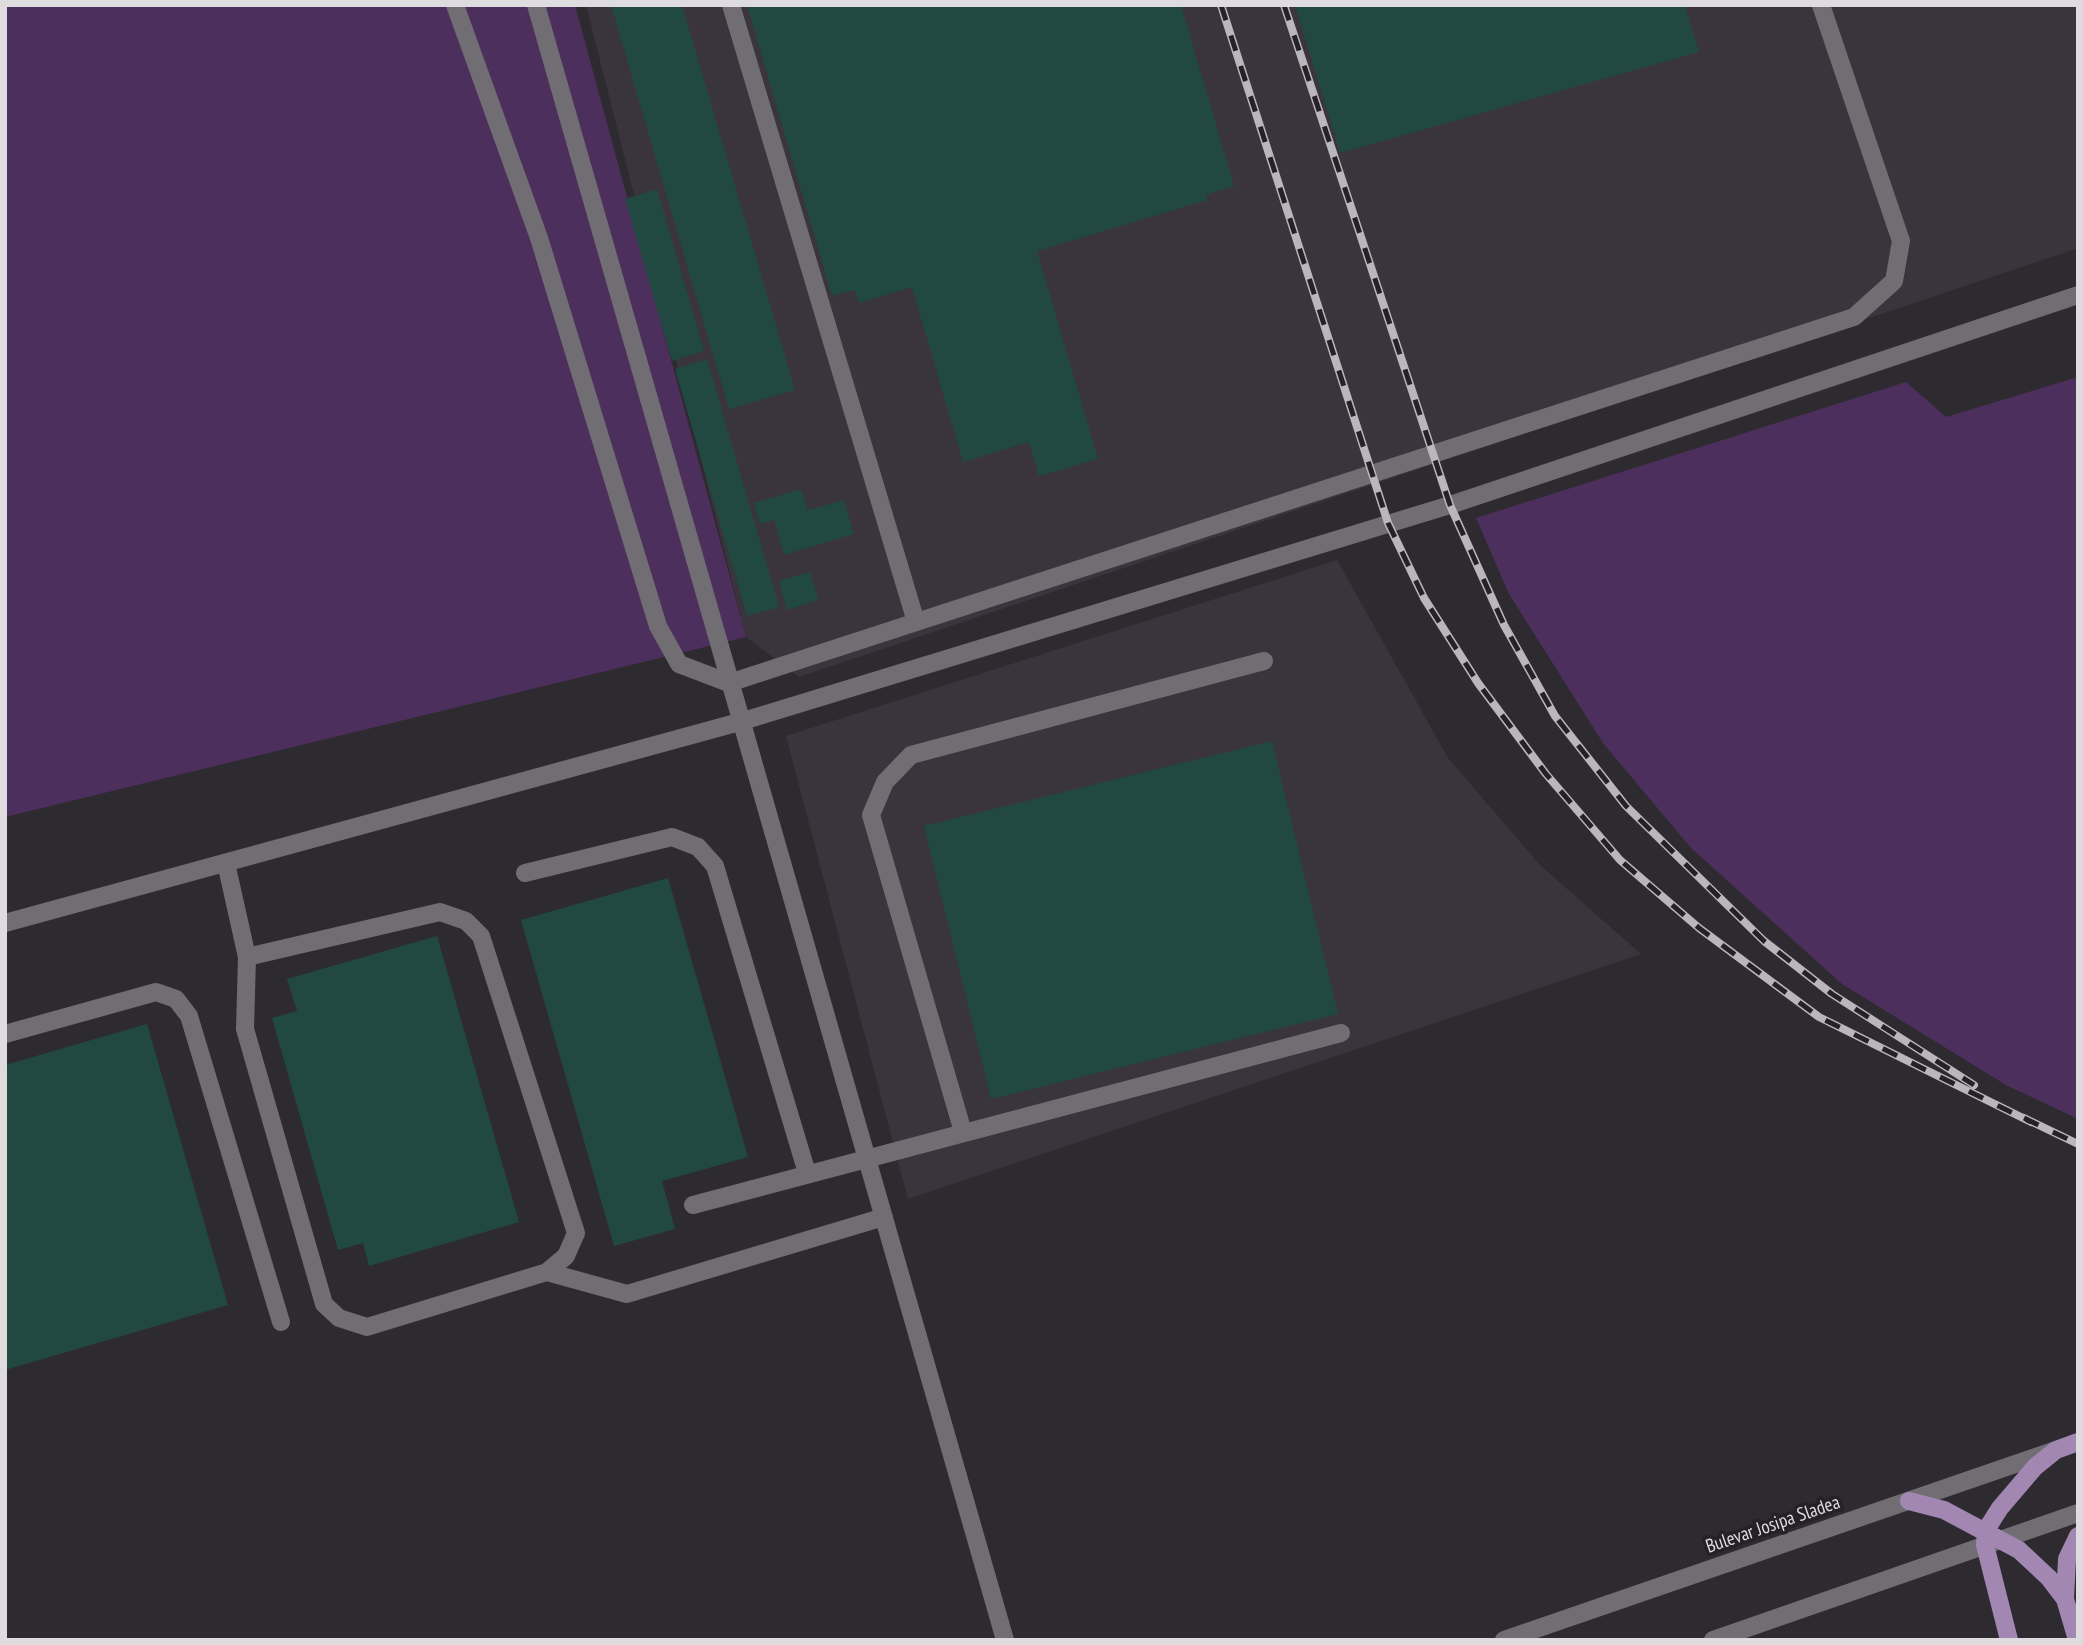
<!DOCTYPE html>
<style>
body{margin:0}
#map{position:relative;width:2083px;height:1645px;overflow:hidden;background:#2e2b30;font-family:"PT Sans Narrow",sans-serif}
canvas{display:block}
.frame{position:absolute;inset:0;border:7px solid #dedcdf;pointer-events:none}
</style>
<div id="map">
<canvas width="2083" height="1645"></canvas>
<div class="frame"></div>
</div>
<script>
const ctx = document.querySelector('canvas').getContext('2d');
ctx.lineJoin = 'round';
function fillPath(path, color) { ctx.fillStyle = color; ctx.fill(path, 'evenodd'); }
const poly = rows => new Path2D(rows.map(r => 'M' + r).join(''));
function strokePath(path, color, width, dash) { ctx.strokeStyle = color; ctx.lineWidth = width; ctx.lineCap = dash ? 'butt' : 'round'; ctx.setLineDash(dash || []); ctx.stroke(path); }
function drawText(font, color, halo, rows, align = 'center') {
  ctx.font = font + ' "PT Sans Narrow",sans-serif'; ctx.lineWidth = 7; ctx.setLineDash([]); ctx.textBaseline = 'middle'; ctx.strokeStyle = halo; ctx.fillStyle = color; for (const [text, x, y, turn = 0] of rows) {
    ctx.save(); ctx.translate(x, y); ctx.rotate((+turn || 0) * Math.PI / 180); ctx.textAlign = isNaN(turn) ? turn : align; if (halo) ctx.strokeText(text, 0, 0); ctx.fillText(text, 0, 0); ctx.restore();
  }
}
fillPath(poly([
 [586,5,2078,5,2078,248,799,677,746,637],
 [1337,560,1448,758,1540,865,1641,954,908,1199,786,736]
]), '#3a343d');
fillPath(poly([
 [5,5,575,5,746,637,5,817],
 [2078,377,2078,1119,2006,1085,1842,984,1690,847,1603,743,1509,594,1476,518,1906,382,1946,417]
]), '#4d2f5d');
fillPath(poly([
 [611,5,682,5,795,390,729,409],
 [747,5,1181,5,1234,186,1206,195,1207,200,1037,251,1098,459,1039,476,1029,442,963,462,912,287,859,303,855,290,832,296],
 [1295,5,1685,5,1699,52,1340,153],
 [657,189,704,351,672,361,625,199],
 [707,359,779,607,747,616,675,369],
 [801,489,808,510,844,500,854,534,784,555,774,520,760,524,754,503],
 [810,572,818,600,787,610,779,581],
 [1272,741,1338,1014,991,1099,924,826],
 [668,878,748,1157,662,1181,675,1229,614,1246,521,920],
 [437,936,519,1222,369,1266,363,1243,338,1250,272,1018,297,1011,287,979],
 [147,1024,228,1305,5,1370,5,1065]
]), '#214942');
strokePath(poly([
 [455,5,539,238,658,626,679,664,729,683,1854,317,1894,281,1901,241,1821,5],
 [536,5,1005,1640],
 [731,5,916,622],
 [226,863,247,957,245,1029,324,1304,339,1318,367,1327,547,1272,566,1256,576,1233,481,936,466,921,440,912,247,957],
 [525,873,672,837,698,847,715,866,807,1173],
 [5,923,743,721,1450,505,2078,295],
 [5,1034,156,992,176,999,189,1016,281,1322],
 [963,1132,871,815,885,782,911,755,1264,661],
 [693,1205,1341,1033],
 [547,1272,627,1294,884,1217],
 [1504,1640,2053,1451],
 [1713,1640,2078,1513]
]), '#716e73', 18);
strokePath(poly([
 [1909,1501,1944,1510,2019,1550,2049,1578,2065,1599],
 [2009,1640,1985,1545,1986,1530,2000,1508,2035,1467,2056,1450,2078,1442],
 [2077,1640,2065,1599,2067,1559,2078,1536]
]), '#a287b2', 18);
const rail = poly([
 [1221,5,1388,523,1424,598,1478,683,1546,774,1620,860,1699,928,1819,1017,2031,1122],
 [1284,5,1450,505,1504,625,1555,716,1626,806,1764,941,1832,994,1974,1085],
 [2024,1118,2078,1144]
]);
strokePath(rail, '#b9b7bb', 8);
strokePath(rail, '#242226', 5, [16]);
drawText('19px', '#dedcdf', '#242226', [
 ["Bulevar Josipa Sladea",1773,1525,-19]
]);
</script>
